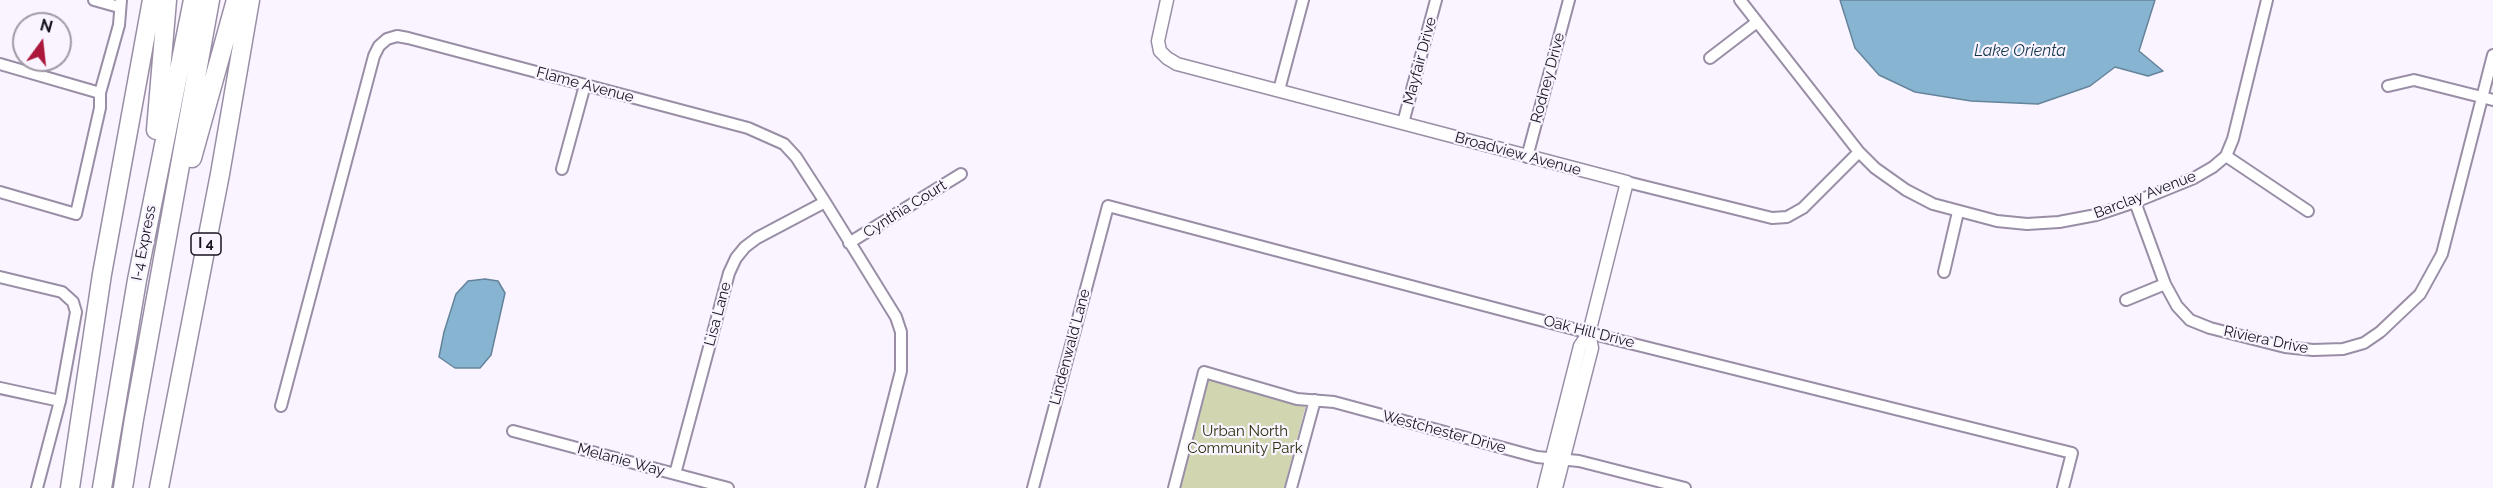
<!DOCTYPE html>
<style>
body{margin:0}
#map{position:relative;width:2493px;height:488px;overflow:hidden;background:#f9f4ff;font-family:Raleway,sans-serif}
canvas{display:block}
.north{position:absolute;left:12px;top:12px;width:60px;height:60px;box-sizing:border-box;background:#f9f4ff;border:2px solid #9f9aa4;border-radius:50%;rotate:15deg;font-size:16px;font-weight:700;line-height:24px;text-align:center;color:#17131c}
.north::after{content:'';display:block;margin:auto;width:21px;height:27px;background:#ac173c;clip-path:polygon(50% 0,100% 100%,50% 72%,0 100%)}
</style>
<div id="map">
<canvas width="2493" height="488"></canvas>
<div class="north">N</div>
</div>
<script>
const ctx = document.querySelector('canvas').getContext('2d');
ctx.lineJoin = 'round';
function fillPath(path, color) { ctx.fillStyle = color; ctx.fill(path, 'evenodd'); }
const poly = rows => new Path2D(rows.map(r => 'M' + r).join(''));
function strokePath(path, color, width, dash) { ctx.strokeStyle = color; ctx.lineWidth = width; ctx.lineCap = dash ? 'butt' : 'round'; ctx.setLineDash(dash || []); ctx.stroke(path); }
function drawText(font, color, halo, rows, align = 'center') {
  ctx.font = font + ' Raleway,sans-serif'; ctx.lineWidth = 4.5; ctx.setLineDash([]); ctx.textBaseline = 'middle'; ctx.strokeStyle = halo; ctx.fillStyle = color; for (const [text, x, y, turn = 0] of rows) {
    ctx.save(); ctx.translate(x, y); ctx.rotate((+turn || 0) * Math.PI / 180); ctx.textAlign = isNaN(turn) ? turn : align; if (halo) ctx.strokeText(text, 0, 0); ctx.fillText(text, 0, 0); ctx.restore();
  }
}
fillPath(poly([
 [1209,379,1306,405,1284,488,1180,488]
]), '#d1d6b1');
const water = poly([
 [1840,0,2155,0,2139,51,2163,71,2148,76,2115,67,2090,86,2038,104,1971,101,1915,92,1879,75,1855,48,1840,0],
 [485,279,498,281,505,293,491,355,480,368,455,368,439,357,444,332,456,294,468,281,485,279]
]);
fillPath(water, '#87b4d1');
strokePath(water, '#65849b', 1.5);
const minor = poly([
 [94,0,119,7],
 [1740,0,1859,152,1875,168,1906,190,1933,204,1997,221,2027,224,2059,222,2096,215,2135,202,2194,178,2213,167,2226,156,2233,139,2267,0],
 [1710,58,1757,22],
 [0,64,100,93],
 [2388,86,2414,80,2493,100],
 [1279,90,1303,0],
 [1403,123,1436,0],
 [2226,156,2308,211],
 [1527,157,1569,0],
 [562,169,585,85],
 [1627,182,1772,218,1787,217,1803,208,1859,152],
 [0,192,76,214,100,108,100,93,119,25,121,0],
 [2135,202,2165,284,2177,306,2190,320,2210,328,2285,347,2313,350,2343,349,2364,343,2380,332,2420,294,2442,254,2493,55],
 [849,243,961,174],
 [1944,272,1958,212],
 [0,277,62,292,73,302,76,312,60,401,37,488],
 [2126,300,2165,284],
 [0,388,60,401],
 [281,406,374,56,379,46,387,39,397,36,408,38,748,128,784,144,796,157,825,202,896,317,901,332,901,371,871,488],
 [513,431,728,488],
 [675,474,729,273,736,258,745,247,757,238,825,202],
 [1033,488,1108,206,1589,333,2072,453,2063,488],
 [1174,488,1204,372,1297,399,1334,402,1537,457,1579,461,1685,488],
 [1291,488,1315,400]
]);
const tertiary = poly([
 [1167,0,1158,41,1160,51,1167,58,1177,64,1627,182,1589,333,1580,346,1544,488],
 [1556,488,1592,348,1589,333]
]);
const motorway = poly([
 [156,130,167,0],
 [192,158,236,0],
 [70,488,102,274,152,0],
 [102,488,137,280,193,0],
 [123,488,134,419,210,0],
 [159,488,220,174,250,0]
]);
strokePath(minor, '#998ea6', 14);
strokePath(tertiary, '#998ea6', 15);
strokePath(motorway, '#998ea6', 21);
strokePath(minor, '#fff', 10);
strokePath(tertiary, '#fff', 12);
strokePath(motorway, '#fff', 18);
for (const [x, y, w] of [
 [206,244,30]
]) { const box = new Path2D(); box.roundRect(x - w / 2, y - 11, w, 22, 4.5); ctx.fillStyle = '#f9f4ff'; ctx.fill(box); strokePath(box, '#17131c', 1.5); }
drawText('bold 14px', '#17131c', null, [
 ["I 4",206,244]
]);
drawText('15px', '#17131c', '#f9f4ff', [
 ["Mayfair Drive",1420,61,-75],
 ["Rodney Drive",1548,78,-75],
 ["Flame Avenue",585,85,15],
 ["Broadview Avenue",1518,154,15],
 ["Barclay Avenue",2145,195,-21],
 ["Cynthia Court",905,209,-32],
 ["I-4 Express",144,243,-79],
 ["Lisa Lane",718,314,-75],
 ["Oak Hill Drive",1589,332,14],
 ["Riviera Drive",2266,340,12],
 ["Lindenwald Lane",1070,347,-75],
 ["Westchester Drive",1444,432,15],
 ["Melanie Way",621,460,15]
]);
drawText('15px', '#2d300b', '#f9f4ff', [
 ["Urban North",1245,431],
 ["Community Park",1245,448]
]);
drawText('italic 16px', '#12374c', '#f9f4ff', [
 ["Lake Orienta",2020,51]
]);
</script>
